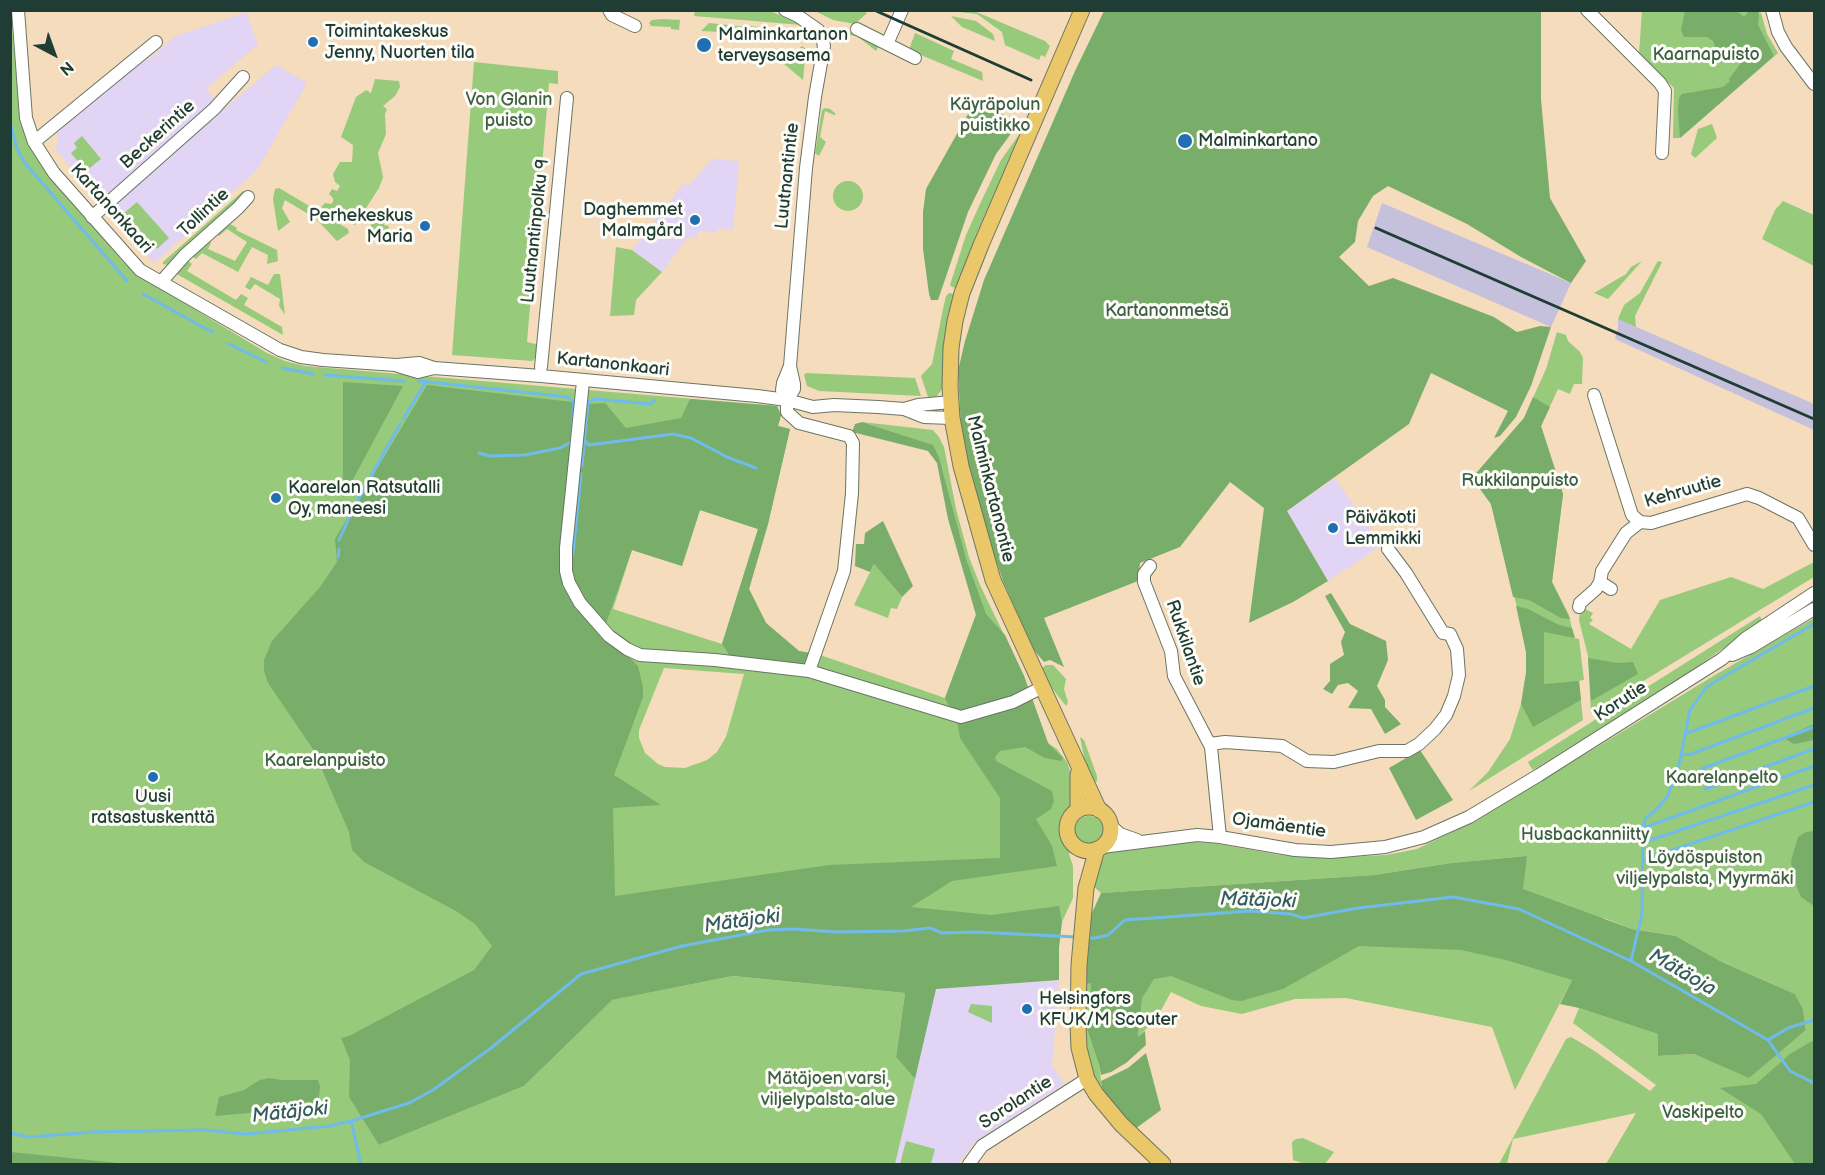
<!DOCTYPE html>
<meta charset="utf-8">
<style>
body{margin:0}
#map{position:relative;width:1825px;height:1175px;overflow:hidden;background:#f4dcbd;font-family:"Balsamiq Sans",sans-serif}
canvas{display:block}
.frame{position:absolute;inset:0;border:12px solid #1f3d34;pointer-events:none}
.north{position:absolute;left:24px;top:24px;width:60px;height:60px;-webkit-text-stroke:4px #fdfcf7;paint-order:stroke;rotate:139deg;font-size:16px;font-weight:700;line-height:24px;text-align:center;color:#1f3d34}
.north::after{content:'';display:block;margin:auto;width:21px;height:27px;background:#1f3d34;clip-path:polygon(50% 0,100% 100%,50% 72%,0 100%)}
</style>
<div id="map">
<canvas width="1825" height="1175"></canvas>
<div class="frame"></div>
<div class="north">N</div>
</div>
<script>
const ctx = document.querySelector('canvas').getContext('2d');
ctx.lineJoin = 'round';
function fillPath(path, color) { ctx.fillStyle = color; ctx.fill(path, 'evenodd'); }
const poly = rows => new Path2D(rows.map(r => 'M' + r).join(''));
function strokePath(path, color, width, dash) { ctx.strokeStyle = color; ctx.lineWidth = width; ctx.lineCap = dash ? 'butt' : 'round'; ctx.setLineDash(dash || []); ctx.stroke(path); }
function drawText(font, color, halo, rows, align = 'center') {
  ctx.font = font + ' "Balsamiq Sans",sans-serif'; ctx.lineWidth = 6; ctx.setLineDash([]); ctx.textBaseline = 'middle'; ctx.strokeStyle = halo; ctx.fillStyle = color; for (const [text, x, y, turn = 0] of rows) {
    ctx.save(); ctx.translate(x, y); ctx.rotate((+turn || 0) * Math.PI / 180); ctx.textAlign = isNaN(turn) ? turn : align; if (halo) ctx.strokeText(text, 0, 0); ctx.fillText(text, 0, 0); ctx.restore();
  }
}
fillPath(poly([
 [246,12,258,44,206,89,223,110,276,65,307,83,257,170,154,263,56,150,58,132,141,59,148,60,174,37],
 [712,159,739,161,733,230,718,228,717,233,698,231,697,237,688,237,662,272,632,250,683,184,690,185],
 [1335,478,1381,546,1328,581,1287,511],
 [1059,980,1052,1066,1065,1084,975,1142,958,1164,895,1164,935,988]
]), '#e1d4f4');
fillPath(poly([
 [1382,203,1571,283,1551,327,1367,247],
 [1618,319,1814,404,1814,430,1615,339,1618,327]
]), '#c5c0db');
fillPath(poly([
 [861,10,867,13,855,24,833,20,815,11],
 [1642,10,1742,10,1761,13,1767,34,1778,53,1680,138,1673,138,1674,88,1639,54],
 [695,11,770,11,802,25,694,16],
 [951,11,974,11,1045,41,1050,46,1045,57,1041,55,1039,60,1005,45,1002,32,977,14],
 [11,13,20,121,28,144,45,170,124,263,138,275,267,353,285,361,305,366,777,406,781,415,778,426,790,429,768,524,749,589,766,623,799,651,823,656,945,698,981,601,967,561,939,457,932,445,862,422,933,430,939,437,944,447,956,509,969,557,980,585,1024,676,1048,743,1057,749,1067,762,1070,771,1073,806,1064,821,1062,829,1065,842,1071,850,1069,854,1073,866,1073,898,1062,922,1004,918,630,952,379,1145,524,1086,611,1000,733,976,905,993,896,1057,915,1079,895,1164,11,1164],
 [700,510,758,529,722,644,613,609,632,550,682,566],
 [664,668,744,674,726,737,717,752,707,760,685,768,665,767,658,764,645,753,639,738,639,730],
 [951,16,976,21,993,34,995,41,962,27],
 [662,19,680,20,679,30,671,29,671,27,651,26,649,23,652,20],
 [709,23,747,27,747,36,740,35,739,33,701,31],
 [751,26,766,28,796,31,786,41,766,40,765,35,751,33],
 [829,28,861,34,878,47,876,51,857,36,839,34,838,41,833,40,826,29],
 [915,33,954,51,951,59,982,72,983,81,909,50],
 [802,46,806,49,803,80,783,63],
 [474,62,558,71,558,84,549,83,527,342,540,345,537,357,532,361,452,355],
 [375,79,399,81,400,87,395,96,383,106,387,109,385,114,386,134,378,153,383,177,379,188,355,225,321,207,325,203,331,204,333,202,333,198,329,194,332,189,337,191,340,186,335,182,333,174,340,162,352,162,353,145,341,137,356,97,366,90,371,93],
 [825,108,830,109,836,114,834,115,825,111,820,137,826,142,819,156,815,153,822,110],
 [1712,124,1717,138,1695,158,1691,154,1698,129],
 [1023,129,979,229,956,288,952,287,950,285,966,235,979,206,1001,160],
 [82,136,101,159,86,171,71,153,77,148,74,143],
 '833 196a15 15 0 1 1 30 0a15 15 0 1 1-30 0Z',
 [279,188,348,229,349,233,337,241,315,218,285,200,282,208,290,222,278,231,273,199,275,189],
 [243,191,248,192,246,196,167,265,163,264,163,262],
 [1783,201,1814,215,1814,266,1762,239,1775,210],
 [137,202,169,238,157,249,124,213],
 [382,210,387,214,384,225,389,226,387,233,375,230,371,226,373,219],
 [227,222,237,228,236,230,277,250,278,261,267,264,268,255,252,247,238,272,202,253,196,259,190,255,207,240,211,243,208,249,235,261,247,242,227,229,219,236,215,232],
 [616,247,632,250,662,272,636,300,634,315,610,316],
 [187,260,192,264,187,271,236,300,241,294,248,298,244,305,282,327,283,335,175,273],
 [1642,261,1608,299,1594,293,1626,274,1631,267],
 [1658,261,1662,262,1635,316,1636,327,1618,319,1624,305,1640,293],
 [274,274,280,274,285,315,279,306,280,299,255,284,250,290,245,287,251,277,268,285],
 [949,293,955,294,944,351,942,389,937,396,929,400,921,376,932,364,943,309,946,296],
 [1557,332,1566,335,1568,341,1580,352,1583,358,1582,384,1574,384,1570,394,1558,389,1541,426,1563,494,1552,582,1569,615,1574,638,1579,639,1584,680,1579,681,1583,720,1469,791,1488,772,1510,739,1521,704,1526,673,1526,652,1522,627,1491,504,1472,478,1524,418,1546,369],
 [806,373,915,378,921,396,819,391,807,386,804,375],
 [1814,562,1814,577,1591,713,1588,656,1579,620,1580,611,1583,608,1593,613,1590,618,1593,620,1589,624,1631,649,1660,600,1731,577,1763,589],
 [874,564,902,597,897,609,891,608,888,618,854,605],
 [1760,616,1762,621,1691,671,1533,770,1530,766,1528,762],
 [1814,618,1814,1164,1606,1164,1636,1113,1513,1139,1507,1164,1499,1164,1566,1039,1571,1037,1593,1050,1650,1091,1656,1085,1573,1023,1579,1008,1659,1034,1658,1056,1694,1054,1749,1077,1806,1030,1803,1009,1795,994,1722,962,1676,936,1632,929,1604,918,1515,1090,1492,1027,1346,998,1295,999,1242,1014,1201,1006,1171,992,1159,1014,1138,1038,1139,1028,1090,917,1527,856,1451,863,1374,875,1101,893,1093,886,1102,854,1113,849,1196,842,1213,843,1280,855,1327,858,1386,855,1417,849,1479,819,1715,675],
 [1046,665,1053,665,1066,679,1064,689,1068,702,1066,706,1051,687,1042,668],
 [1080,737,1084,740,1097,776,1097,781,1093,783,1085,762],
 '1075 830a14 14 0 1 1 28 0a14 14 0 1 1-28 0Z',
 [1091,982,1091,1009,1087,1029,1099,1065,1102,1088,1122,1117,1099,1089,1091,1071,1085,1042,1085,984],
 [971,1004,992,1006,992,1023,968,1012],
 [1303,1138,1334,1152,1325,1164,1305,1164,1293,1160,1292,1142,1296,1139],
 [906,1141,935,1149,931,1164,900,1164]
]), '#97ca7a');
fillPath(poly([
 [1104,11,1541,11,1541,99,1550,198,1586,261,1571,283,1521,257,1467,224,1388,186,1373,196,1358,221,1355,242,1339,257,1369,286,1393,278,1494,317,1517,332,1540,326,1551,327,1531,386,1516,417,1500,436,1494,438,1508,411,1431,373,1409,424,1287,511,1328,581,1293,602,1249,623,1264,508,1230,482,1180,547,1140,563,1138,581,1044,618,1064,667,1050,660,1044,662,1033,649,1003,581,976,501,961,428,958,371,965,341,984,280,1075,71],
 [1685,11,1737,11,1744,17,1749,11,1759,11,1758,25,1774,56,1680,138,1678,111,1679,98,1682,94,1723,87,1730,81,1729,79,1741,63,1718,62,1714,56,1715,46,1713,41,1707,37,1684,37,1681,30],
 [977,98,1018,124,996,154,968,212,938,300,931,300,929,294,923,249,923,212,926,189],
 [343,382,403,386,343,498],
 [427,385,589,404,605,403,626,428,681,418,690,399,777,406,781,415,778,426,790,429,768,524,749,589,766,623,799,651,811,653,806,668,731,658,722,644,758,529,700,510,682,566,632,550,602,635,626,654,638,666,643,687,643,697,614,775,661,805,613,808,615,896,829,865,1000,858,1000,798,960,738,958,726,945,698,976,615,948,519,937,463,928,451,852,432,855,424,862,422,933,445,939,457,967,561,986,614,1005,635,1024,676,1048,743,1063,758,1061,761,1045,758,1025,747,1000,751,995,757,996,761,1052,791,1054,801,1051,809,1036,819,1052,846,1057,866,952,881,911,907,991,915,1059,906,1062,922,1059,948,1059,980,936,989,915,1079,896,1057,905,993,733,976,612,1000,524,1086,379,1145,349,1097,350,1060,341,1038,349,1036,474,970,492,946,475,924,456,911,364,862,352,850,349,832,313,749,268,683,264,671,264,660,272,641,320,587,337,562,335,539],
 [1533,397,1550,407,1541,426,1563,494,1552,582,1570,619,1561,618,1529,600,1513,597,1491,504,1472,478,1524,418],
 [883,521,913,586,902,597,874,564,870,572,855,566,856,544,864,544,865,533],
 [1331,593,1350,624,1386,641,1388,660,1377,686,1385,700,1385,707,1401,724,1385,734,1371,709,1348,708,1358,691,1348,683,1338,685,1332,694,1323,689,1330,681,1330,664,1344,655,1341,642,1345,632,1325,596],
 [1516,606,1528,609,1559,625,1572,628,1575,638,1544,632,1544,684,1579,681,1581,700,1533,727,1521,704,1526,673,1526,652],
 [1588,658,1617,663,1633,662,1638,674,1591,701],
 [1814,724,1814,740,1794,744,1784,738],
 [1420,750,1453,800,1416,820,1389,768],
 [1814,831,1814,906,1801,897,1793,878,1791,861,1798,837,1806,832],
 [1527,856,1523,889,1632,929,1676,936,1722,962,1795,994,1803,1009,1806,1030,1749,1078,1694,1054,1658,1056,1658,1034,1579,1008,1560,1004,1572,980,1506,960,1461,950,1359,946,1283,989,1241,1001,1232,1000,1171,976,1154,979,1142,998,1138,1037,1145,1031,1146,1045,1126,1063,1111,1072,1101,1075,1099,1065,1087,1029,1091,1009,1091,983,1085,984,1090,917,1101,893,1374,875,1451,863],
 [1814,1040,1814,1164,1795,1164,1761,1114,1720,1088,1756,1084,1790,1054],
 [1146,1053,1161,1110,1135,1129,1122,1117,1102,1088,1101,1081,1128,1068],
 [269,1078,281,1080,318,1080,320,1086,319,1097,313,1107,215,1116,219,1097,244,1090,260,1080],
 [10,1152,11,1152,127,1164,11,1164]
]), '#79ae6a');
strokePath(poly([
 [10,122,17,149,25,163,127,281],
 [143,294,212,332],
 [229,344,266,362],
 [282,368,313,374],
 [325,375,404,381],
 [419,381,568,397],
 [568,398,574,402,572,433],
 [403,419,426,382],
 [584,440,589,445,673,434,691,438,727,457,756,468],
 [479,453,490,456,525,455,560,448,571,442],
 [582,466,588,402,595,399,650,404,655,400],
 [339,540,354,507,400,424],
 [573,554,581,474],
 [338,557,339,549],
 [1685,734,1814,686],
 [1681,755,1691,754,1814,708],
 [1701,769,1814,727],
 [1705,789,1814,749],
 [1643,828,1814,766],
 [1642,843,1814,785],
 [1643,860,1814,802],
 [1086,938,1095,938,1108,935,1125,920,1250,911,1291,914,1303,918,1358,908,1453,897,1519,909,1631,961,1768,1040,1790,1071,1814,1083],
 [1631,960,1642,914,1643,828,1645,819,1659,807,1668,795,1679,765,1690,710,1705,689,1711,684,1814,624],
 [1768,1040,1788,1028,1814,1020],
 [351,1121,361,1164],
 [10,1133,29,1137,93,1132,203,1130,246,1134,330,1126,351,1121,409,1103,433,1090,491,1048,581,974,682,946,768,930,793,929,837,932,904,931,930,928,942,933,977,932,1076,937]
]), '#70bbe9', 3);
const minor = poly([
 [18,10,26,118,34,142,54,173,140,270,280,350,301,357,323,360,396,365,419,363,434,368],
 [609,10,612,15,635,26],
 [785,10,798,16,818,30,822,37,824,46,815,97,806,168,790,366,783,383,782,390,787,400],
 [1587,10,1660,83,1665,91,1662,153],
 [1772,10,1778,32,1786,47,1814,84],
 [857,29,915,58],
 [887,44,902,10],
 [34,142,156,42],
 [92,217,214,109,243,77],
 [161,282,185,255,238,208,248,197],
 [398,366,418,372,434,368,541,376,757,396,787,400,813,407,834,405,878,407,904,409,924,417,952,418],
 [790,366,794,384,794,389,787,400,787,412,799,423,849,436,853,443,852,493,844,571,809,671],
 [541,367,567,98],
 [583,381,566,548,566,571,569,583,580,603,609,636,627,649,640,655,715,660,809,671,961,717,1013,702,1043,687],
 [1594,395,1632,515,1640,522,1651,523,1747,494,1759,498,1798,518,1814,545],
 [904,409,918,405,951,402],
 [1150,566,1144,574,1144,582,1171,651,1174,676,1211,747,1220,837],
 [1600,582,1611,589],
 [1579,607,1580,603,1596,589,1600,582,1602,571,1626,533,1640,522],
 [1732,655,1751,647,1814,609],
 [1210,744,1225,742,1282,746,1307,761,1334,762,1379,751,1407,751,1419,744,1435,729,1446,715,1454,696,1459,675,1457,649,1450,634,1443,633,1406,573,1388,549],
 [1111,826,1120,834,1137,840],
 [1102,847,1197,835,1220,837,1295,850,1331,852,1385,847,1424,837,1469,817,1539,775,1722,659,1746,638,1814,593],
 [969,1164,982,1146,1087,1079]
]);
const major = poly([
 [1082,10,981,245,962,293,955,321,951,348,950,387,952,418,961,466,993,580,1099,810],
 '1067 829a22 22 0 1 1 44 0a22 22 0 1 1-44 0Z',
 [1077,811,1078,806,1078,775,1080,768],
 [1097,849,1086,888,1079,965,1078,1025,1079,1048,1087,1079,1096,1094,1121,1124,1163,1164]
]);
strokePath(minor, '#6a7564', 14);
strokePath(major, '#6a7564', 17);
strokePath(minor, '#fff', 12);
strokePath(major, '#eac769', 15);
strokePath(poly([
 [874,10,1031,80],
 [1376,228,1814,419]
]), '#1f3d34', 3);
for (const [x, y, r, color] of [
 [313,42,6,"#1f6fb2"],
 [704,45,8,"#1f6fb2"],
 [1185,141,8,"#1f6fb2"],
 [695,220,6,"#1f6fb2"],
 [425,226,6,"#1f6fb2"],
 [276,498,6,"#1f6fb2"],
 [1333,528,6,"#1f6fb2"],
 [153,777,6,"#1f6fb2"],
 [1027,1009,6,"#1f6fb2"]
]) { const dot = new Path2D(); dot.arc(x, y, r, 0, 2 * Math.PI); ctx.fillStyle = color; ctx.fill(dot); strokePath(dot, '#fdfcf7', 2); }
drawText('18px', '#1f3d34', '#fdfcf7', [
 ["Toimintakeskus",325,32],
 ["Jenny, Nuorten tila",325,53],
 ["Malminkartanon",718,35],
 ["terveysasema",718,56],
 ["Malminkartano",1198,141],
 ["Daghemmet",683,210,"right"],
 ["Malmgård",683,231,"right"],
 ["Perhekeskus",413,216,"right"],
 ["Maria",413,237,"right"],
 ["Kaarelan Ratsutalli",288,488],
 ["Oy, maneesi",288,509],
 ["Päiväkoti",1345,518],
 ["Lemmikki",1345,539],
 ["Uusi",153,797,"center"],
 ["ratsastuskenttä",153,818,"center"],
 ["Helsingfors",1039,999],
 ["KFUK/M Scouter",1039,1020]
], 'left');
drawText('18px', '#3d6046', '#fdfcf7', [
 ["Kaarnapuisto",1706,55],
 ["Von Glanin",509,100],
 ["puisto",509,121],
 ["Käyräpolun",995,105],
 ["puistikko",995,126],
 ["Kartanonmetsä",1167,311],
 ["Rukkilanpuisto",1520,481],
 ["Kaarelanpuisto",325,761],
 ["Kaarelanpelto",1722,778],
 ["Husbackanniitty",1585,835],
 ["Löydöspuiston",1705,858],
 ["viljelypalsta, Myyrmäki",1705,879],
 ["Mätäjoen varsi,",828,1079],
 ["viljelypalsta-alue",828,1100],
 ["Vaskipelto",1703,1113]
]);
drawText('18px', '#1f3d34', '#fdfcf7', [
 ["Beckerintie",158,135,-42],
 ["Luutnantintie",788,176,-84],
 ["Kartanonkaari",111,209,48],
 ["Tollintie",204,213,-43],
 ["Luutnantinpolku 9",536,231,-84],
 ["Kartanonkaari",613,365,6],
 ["Malminkartanontie",990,489,76],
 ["Kehruutie",1683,492,-16],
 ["Rukkilantie",1185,643,71],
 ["Korutie",1621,702,-33],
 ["Ojamäentie",1279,826,8],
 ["Sorolantie",1016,1103,-33]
]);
drawText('italic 20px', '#335c61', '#fdfcf7', [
 ["Mätäjoki",1258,901,2],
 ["Mätäjoki",742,922,-8],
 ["Mätäoja",1682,973,30],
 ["Mätäjoki",290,1113,-6]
]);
</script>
